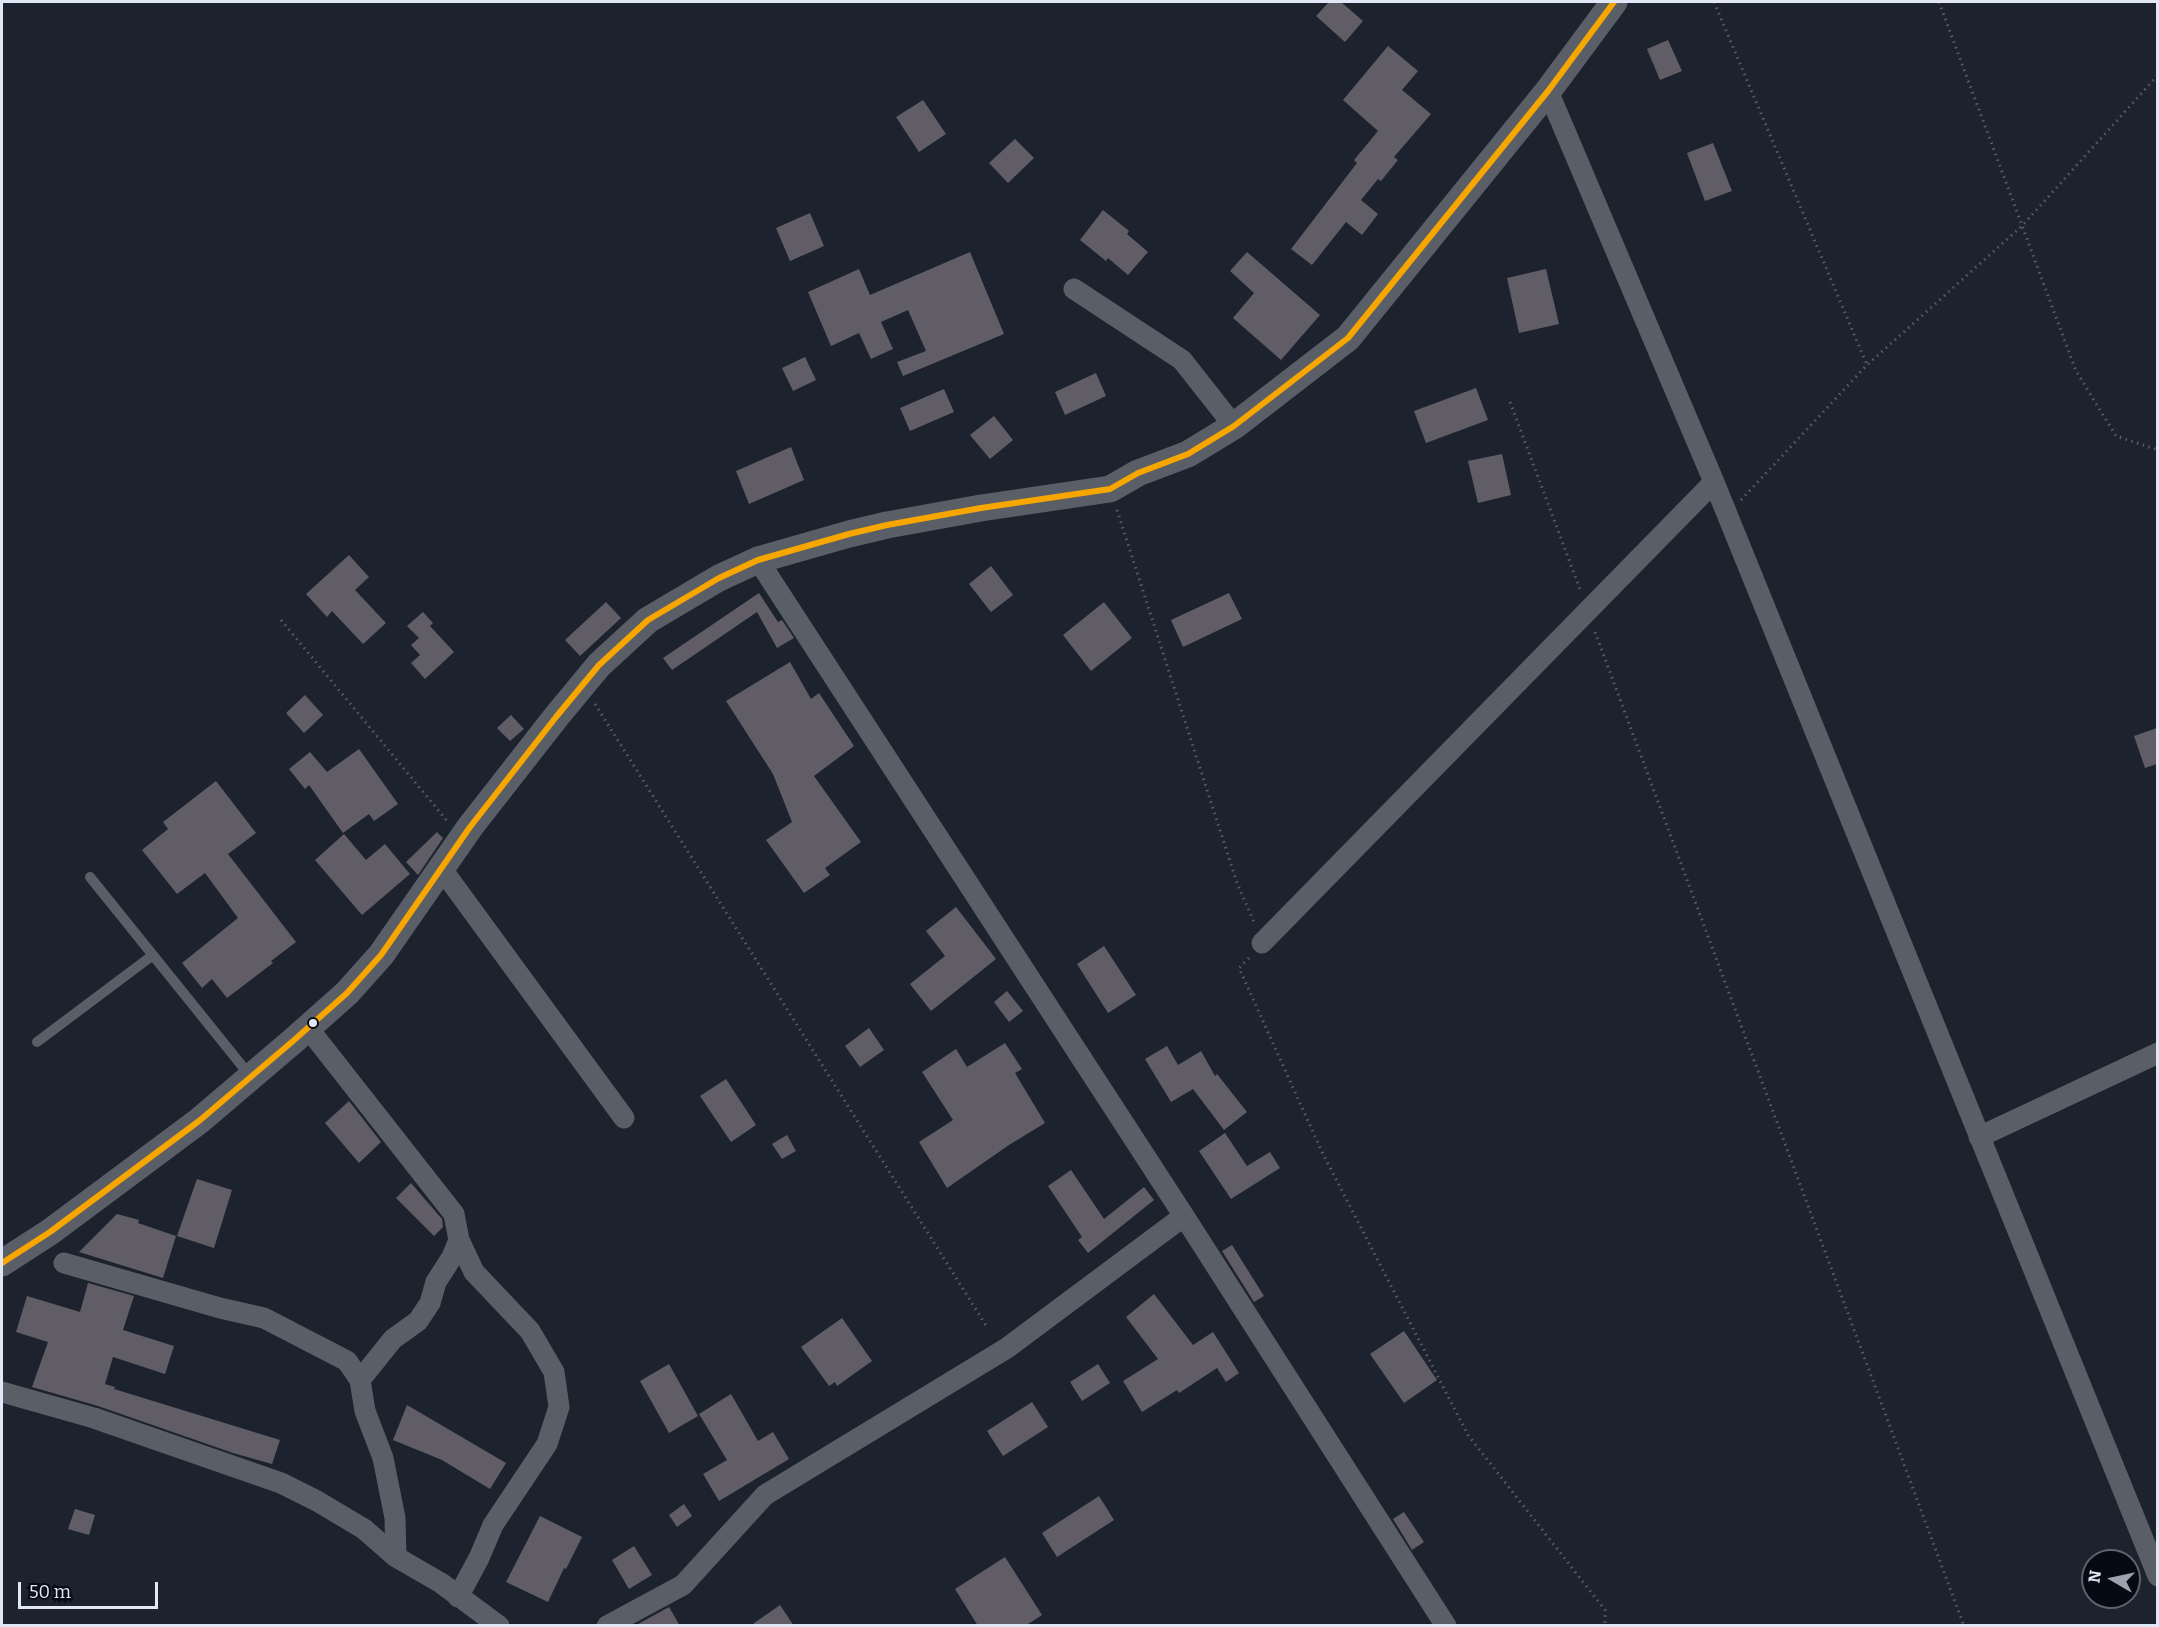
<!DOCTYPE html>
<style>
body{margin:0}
#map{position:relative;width:2159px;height:1627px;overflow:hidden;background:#1d232e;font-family:Bitter,serif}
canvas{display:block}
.frame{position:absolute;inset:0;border:3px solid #e0e7f6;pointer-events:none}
.north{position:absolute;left:2081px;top:1549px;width:60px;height:60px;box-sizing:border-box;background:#060a13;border:2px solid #5d626e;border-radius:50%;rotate:279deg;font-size:16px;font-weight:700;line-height:24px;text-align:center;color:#e0e7f6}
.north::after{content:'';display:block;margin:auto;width:21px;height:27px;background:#9ca2b0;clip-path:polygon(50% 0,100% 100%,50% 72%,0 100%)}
.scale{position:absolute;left:18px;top:1582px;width:140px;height:27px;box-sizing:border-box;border:3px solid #e0e7f6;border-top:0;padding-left:8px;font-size:18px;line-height:21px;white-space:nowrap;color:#e0e7f6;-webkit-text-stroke:4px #060a13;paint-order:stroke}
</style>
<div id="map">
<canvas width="2159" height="1627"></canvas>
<div class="frame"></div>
<div class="north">N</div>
<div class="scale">50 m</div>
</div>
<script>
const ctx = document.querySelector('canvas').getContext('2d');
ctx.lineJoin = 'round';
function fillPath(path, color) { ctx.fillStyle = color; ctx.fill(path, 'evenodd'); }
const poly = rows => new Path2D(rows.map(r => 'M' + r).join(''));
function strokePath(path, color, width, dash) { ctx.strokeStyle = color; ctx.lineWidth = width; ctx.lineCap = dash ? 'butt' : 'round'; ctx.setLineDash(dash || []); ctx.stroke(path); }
fillPath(poly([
 [1329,2,1341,2,1363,21,1345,42,1316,16],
 [1668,40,1682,71,1660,80,1647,49],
 [1388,46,1418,71,1402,90,1431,114,1394,157,1398,160,1381,181,1378,179,1361,200,1378,214,1362,235,1346,222,1312,265,1291,249,1357,163,1354,160,1378,131,1343,100],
 [923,100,946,134,919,152,896,117],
 [1015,139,1034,158,1008,183,989,163],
 [1713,143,1732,191,1705,201,1687,153],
 [1103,210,1129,231,1127,234,1148,252,1128,275,1108,258,1106,261,1080,240],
 [810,213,824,246,790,261,776,228],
 [970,252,1004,334,903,376,897,362,926,351,908,310,881,322,893,349,871,359,859,333,831,346,808,292,859,269,870,295],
 [1247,252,1320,315,1281,360,1233,318,1254,293,1230,271],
 [1546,269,1559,324,1519,333,1507,278],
 [805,357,816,380,793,391,782,368],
 [1096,373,1106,396,1065,415,1055,392],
 [1476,388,1488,420,1426,443,1414,411],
 [944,389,954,412,910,431,900,408],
 [994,416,1013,440,990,459,970,435],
 [791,447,804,480,749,504,736,471],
 [1502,454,1511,495,1478,503,1468,461],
 [349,555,369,577,355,590,386,623,363,644,332,611,327,617,306,594],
 [991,566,1013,595,991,612,969,584],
 [759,593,778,622,782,620,794,638,777,648,757,612,672,670,663,658],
 [1229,593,1242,619,1183,647,1171,620],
 [606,602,621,618,580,656,565,640],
 [1104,602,1132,638,1091,671,1063,635],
 [423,612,433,623,430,626,454,652,425,679,411,663,420,655,411,645,419,638,407,626],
 [790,662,811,699,819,693,854,746,814,776,861,842,825,868,830,875,804,893,766,840,792,822,773,774,726,701],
 [305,695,323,715,304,733,286,713],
 [511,715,524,729,510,741,497,728],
 [2157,728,2157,764,2145,768,2134,736],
 [359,749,398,804,374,821,369,814,343,833,309,785,305,789,289,769,310,752,327,772],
 [216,781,256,833,228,854,296,942,271,961,273,963,227,998,212,979,202,988,182,963,238,918,205,873,177,894,142,850,168,829,163,822],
 [437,832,443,838,418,875,406,862],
 [344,834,366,860,385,844,410,874,362,915,315,860],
 [956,907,996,959,931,1011,910,984,945,956,926,931],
 [1104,946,1136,995,1108,1013,1077,964],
 [1007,991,1023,1011,1009,1022,994,1002],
 [869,1028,884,1050,860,1067,845,1046],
 [1005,1043,1022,1069,1015,1073,1045,1123,1009,1145,947,1188,919,1142,953,1120,922,1072,956,1049,967,1067],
 [1167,1046,1178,1065,1201,1051,1215,1076,1217,1074,1247,1112,1224,1130,1193,1089,1171,1102,1145,1059],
 [726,1079,756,1125,731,1142,700,1096],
 [349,1101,381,1142,359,1163,325,1123],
 [1225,1133,1247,1166,1270,1152,1280,1168,1231,1199,1199,1151],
 [787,1135,796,1151,782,1159,772,1144],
 [1071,1170,1104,1219,1144,1187,1154,1200,1088,1253,1078,1240,1082,1237,1048,1186],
 [197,1179,232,1190,214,1248,177,1236],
 [411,1183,442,1219,443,1227,434,1236,396,1198],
 [117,1214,139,1220,138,1223,176,1236,163,1278,79,1252],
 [1232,1245,1264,1296,1254,1302,1222,1251],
 [88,1283,134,1296,123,1330,174,1346,165,1374,113,1357,105,1384,115,1387,114,1389,280,1440,272,1464,233,1453,98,1406,32,1387,48,1342,16,1332,27,1296,80,1312],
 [1154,1294,1193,1345,1213,1332,1239,1373,1226,1382,1217,1368,1179,1393,1177,1390,1142,1412,1123,1381,1158,1359,1126,1317],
 [842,1318,872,1361,837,1386,835,1382,829,1386,801,1347],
 [1404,1331,1437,1380,1404,1403,1370,1354],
 [669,1364,698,1416,669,1433,640,1381],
 [1098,1364,1110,1383,1082,1401,1070,1382],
 [731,1394,758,1441,773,1432,789,1459,719,1501,703,1474,727,1460,699,1414],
 [1032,1402,1048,1427,1003,1456,987,1431],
 [407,1405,506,1463,490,1489,442,1460,393,1440],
 [1099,1496,1114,1520,1057,1557,1042,1533],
 [684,1504,692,1516,677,1527,669,1515],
 [75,1509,95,1515,89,1535,68,1529],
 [1404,1512,1424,1542,1412,1550,1393,1519],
 [540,1516,582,1537,566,1569,564,1568,548,1602,506,1582],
 [634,1546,652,1575,629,1589,612,1560],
 [1005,1557,1042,1615,1025,1626,978,1626,955,1589],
 [780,1605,794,1626,750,1626],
 [669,1607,680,1626,635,1626,640,1623]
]), '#615d66');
strokePath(poly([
 [1714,2,1867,365],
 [1939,2,2076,371,2116,436,2158,450],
 [1510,402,1581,592],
 [1741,500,1867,365,2022,226,2158,75],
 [1117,510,1237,883,1254,922],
 [281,620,448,822],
 [1595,632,1964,1626],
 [595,704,987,1327],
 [1249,958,1239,968,1323,1154,1468,1435,1605,1610,1605,1626]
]), '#585c64', 3, [1.5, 4.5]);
strokePath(poly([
 [90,877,251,1077],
 [37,1042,153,955]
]), '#595e67', 10);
strokePath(poly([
 [1548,91,1714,482,2158,1576],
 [1074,289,1182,360,1234,426],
 [758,560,1184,1216,1446,1626],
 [441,868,624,1118],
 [1262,943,1714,482],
 [308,1028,454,1214,459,1240,474,1272,530,1331,554,1372,559,1407,547,1444,493,1525,479,1558,458,1597],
 [1979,1137,2158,1053],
 [64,1263,220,1308,264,1318,347,1361,360,1380,365,1411,383,1458,395,1518,396,1557],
 [360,1380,393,1339,418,1321,430,1303,436,1282,452,1257,459,1240],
 [2,1392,94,1418,281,1483,317,1501,364,1529,396,1557,441,1583,499,1626],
 [607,1626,683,1585,765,1495,1007,1348,1184,1216]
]), '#595e67', 21);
strokePath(poly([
 [2,1263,50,1232,199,1121,293,1041,347,993,381,955,470,827,556,717,599,665,648,620,719,578,758,560,849,534,887,525,981,508,1110,489,1138,473,1188,454,1234,426,1348,338,1548,91,1614,2]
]), '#595e67', 27);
strokePath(poly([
 [2,1263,50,1232,199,1121,293,1041,347,993,381,955,470,827,556,717,599,665,648,620,719,578,758,560,849,534,887,525,981,508,1110,489,1138,473,1188,454,1234,426,1348,338,1548,91,1614,2]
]), '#f7a600', 6);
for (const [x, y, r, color] of [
 [313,1023,5,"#e0e7f6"]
]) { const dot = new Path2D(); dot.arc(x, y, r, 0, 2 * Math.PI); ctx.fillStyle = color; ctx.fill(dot); strokePath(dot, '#060a13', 2); }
</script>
